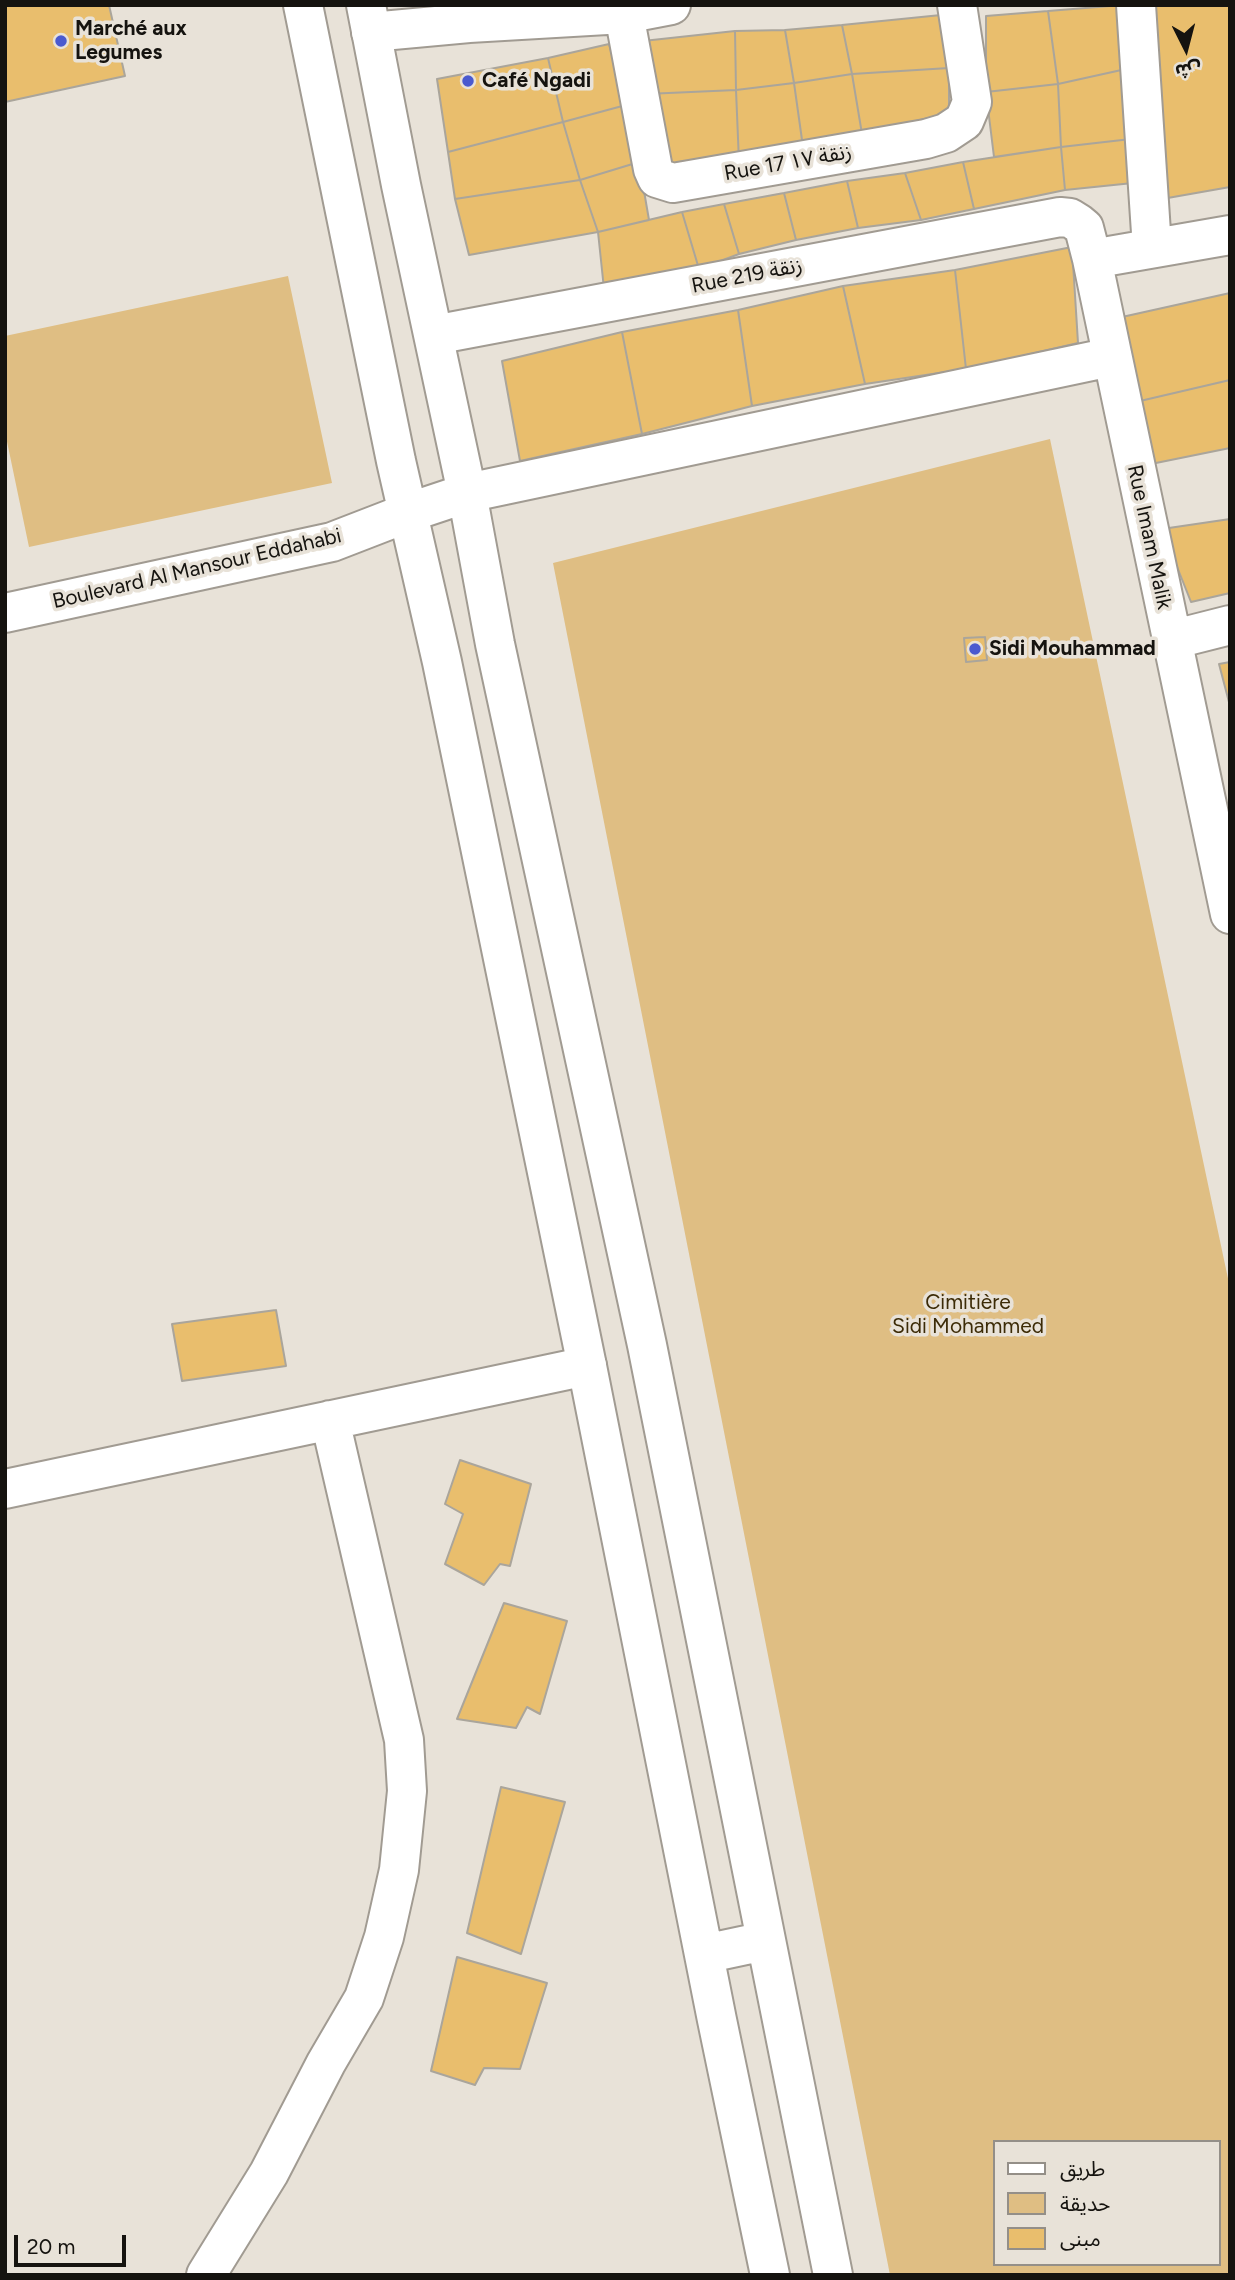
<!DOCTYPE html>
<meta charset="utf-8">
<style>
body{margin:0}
#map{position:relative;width:1235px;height:2280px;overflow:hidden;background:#e8e2d8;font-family:Figtree,"Noto Sans Arabic",sans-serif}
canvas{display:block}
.frame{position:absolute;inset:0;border:7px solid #15130f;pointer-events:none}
.legend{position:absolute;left:993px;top:2140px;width:228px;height:126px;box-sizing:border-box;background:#e8e2d8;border:2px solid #948f88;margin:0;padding:9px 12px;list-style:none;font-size:21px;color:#15130f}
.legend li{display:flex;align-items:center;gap:14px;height:35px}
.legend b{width:35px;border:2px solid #948f88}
.north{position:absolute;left:1151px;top:14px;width:70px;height:70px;-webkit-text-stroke:5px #e8e2d8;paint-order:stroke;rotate:174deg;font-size:19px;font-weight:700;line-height:28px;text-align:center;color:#15130f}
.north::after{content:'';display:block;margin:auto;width:24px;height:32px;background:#15130f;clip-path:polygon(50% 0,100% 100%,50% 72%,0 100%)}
.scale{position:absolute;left:14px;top:2235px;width:112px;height:32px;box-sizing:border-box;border:4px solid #15130f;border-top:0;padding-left:9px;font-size:21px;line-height:24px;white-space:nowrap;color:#15130f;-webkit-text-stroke:5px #e8e2d8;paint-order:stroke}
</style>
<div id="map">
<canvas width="1235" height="2280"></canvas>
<div class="frame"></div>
<ul class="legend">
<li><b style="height:9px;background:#fff"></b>طريق</li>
<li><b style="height:19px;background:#dfbe83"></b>حديقة</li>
<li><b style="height:19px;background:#e9be6d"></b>مبنى</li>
</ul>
<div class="north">ش</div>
<div class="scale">20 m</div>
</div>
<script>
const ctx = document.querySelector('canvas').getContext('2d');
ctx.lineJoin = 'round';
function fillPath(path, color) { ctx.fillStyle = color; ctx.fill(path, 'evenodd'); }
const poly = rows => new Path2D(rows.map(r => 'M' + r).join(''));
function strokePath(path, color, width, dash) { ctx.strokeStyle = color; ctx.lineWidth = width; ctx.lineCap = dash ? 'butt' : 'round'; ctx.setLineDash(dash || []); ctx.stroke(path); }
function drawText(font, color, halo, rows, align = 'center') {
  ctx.font = font + ' Figtree,"Noto Sans Arabic",sans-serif'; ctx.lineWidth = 7; ctx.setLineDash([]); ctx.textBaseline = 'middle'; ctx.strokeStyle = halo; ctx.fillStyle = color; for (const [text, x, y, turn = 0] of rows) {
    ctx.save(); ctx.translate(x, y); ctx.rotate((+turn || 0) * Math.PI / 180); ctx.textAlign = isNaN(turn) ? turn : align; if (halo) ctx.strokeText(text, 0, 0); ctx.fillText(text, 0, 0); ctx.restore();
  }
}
fillPath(poly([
 [288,276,332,483,29,547,5,432,5,336],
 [1050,439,1230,1288,1230,2275,890,2275,553,563],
 [995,2142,1219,2142,1219,2264,995,2264]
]), '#dfbe83');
const building = poly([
 [5,5,109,5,125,76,5,102,5,5],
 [1123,5,1126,69,1058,84,1048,11,1123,5],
 [1152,5,1230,5,1230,187,1162,199,1152,5],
 [1048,11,1058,84,986,92,986,16,1048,11],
 [941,15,949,68,852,74,842,25,941,15],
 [842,25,852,74,794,83,785,30,842,25],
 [785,30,794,83,736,90,735,31,785,30],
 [735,31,736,90,646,94,643,41,735,31],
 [609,44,626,105,563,122,548,58,609,44],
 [548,58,563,122,448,152,437,79,548,58],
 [949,68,949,113,862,134,852,74,949,68],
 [1126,69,1131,139,1061,147,1058,84,1126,69],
 [852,74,862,134,803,147,794,83,852,74],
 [794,83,803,147,739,162,736,90,794,83],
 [1058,84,1061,147,994,157,986,92,1058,84],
 [736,90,739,162,661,174,646,94,736,90],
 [626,105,639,162,580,180,563,122,626,105],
 [563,122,580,180,455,199,448,152,563,122],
 [1131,139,1133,183,1065,190,1061,147,1131,139],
 [1061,147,1065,190,974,209,963,162,1061,147],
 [639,162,649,220,598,232,580,180,639,162],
 [963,162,974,209,921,220,905,173,963,162],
 [905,173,921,220,858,228,847,181,905,173],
 [580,180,598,232,469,255,455,199,580,180],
 [847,181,858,228,796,240,784,193,847,181],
 [784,193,796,240,739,254,724,204,784,193],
 [724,204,739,254,699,269,682,212,724,204],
 [682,212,699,269,604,289,598,232,682,212],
 [1072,247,1078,343,966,369,955,270,1072,247],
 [955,270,966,369,865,384,843,286,955,270],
 [843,286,865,384,752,406,738,310,843,286],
 [1230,293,1230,380,1140,401,1122,317,1230,293],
 [738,310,752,406,642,434,622,332,738,310],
 [622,332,642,434,520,461,502,361,622,332],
 [1230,380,1230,448,1151,464,1140,401,1230,380],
 [1230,519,1230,593,1191,602,1162,529,1230,519],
 [985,637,987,660,966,662,964,638,985,637],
 [1230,662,1230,706,1219,664,1230,662],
 [276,1310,286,1366,182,1381,172,1324,276,1310],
 [460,1460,531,1484,510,1566,500,1564,484,1585,445,1564,463,1514,445,1504,460,1460],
 [504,1603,567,1621,540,1714,527,1707,516,1728,457,1719,504,1603],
 [501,1787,565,1802,521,1954,467,1933,501,1787],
 [457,1957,547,1983,520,2069,484,2068,475,2085,431,2071,457,1957]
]);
fillPath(building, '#e9be6d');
strokePath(building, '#aaa59b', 2);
const minor = poly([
 [1136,5,1152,248],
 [624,14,653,169,657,178,673,183,926,139,946,133,964,121,972,102,957,5],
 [371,32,469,23,624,14,671,5],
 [1092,259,1230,235],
 [434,335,1060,217,1070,218,1078,223,1084,228,1092,259,1230,914],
 [467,493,1111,357],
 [1171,640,1230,625],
 [5,1489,587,1366],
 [206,2275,269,2173,326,2063,364,1998,384,1937,399,1870,407,1791,404,1740,330,1420]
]);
const major = poly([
 [303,5,396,461,442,662,587,1366,717,2020,770,2275],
 [366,5,401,185,467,493,495,644,647,1345,833,2275],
 [5,613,332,542,407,513,467,493],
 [704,1954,765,1941]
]);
strokePath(minor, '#a19b92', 42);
strokePath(major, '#a19b92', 42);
strokePath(minor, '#fff', 38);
strokePath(major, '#fff', 38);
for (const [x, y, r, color] of [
 [61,41,7,"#4a5acf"],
 [468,81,7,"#4a5acf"],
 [975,649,7,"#4a5acf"]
]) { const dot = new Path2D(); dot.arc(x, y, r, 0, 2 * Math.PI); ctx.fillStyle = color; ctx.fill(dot); strokePath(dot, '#e8e2d8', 2.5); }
drawText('bold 21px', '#15130f', '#e8e2d8', [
 ["Marché aux",75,29],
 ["Legumes",75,53],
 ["Café Ngadi",482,81],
 ["Sidi Mouhammad",989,649]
], 'left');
drawText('21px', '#15130f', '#e8e2d8', [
 ["Rue 17 زنقة ١٧",788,163,-10],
 ["Rue 219 زنقة",747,276,-11],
 ["Rue Imam Malik",1149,537,78],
 ["Boulevard Al Mansour Eddahabi",197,569,-13]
]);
drawText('21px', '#3c2b06', '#e8e2d8', [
 ["Cimitière",968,1303],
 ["Sidi Mohammed",968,1327]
]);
</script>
